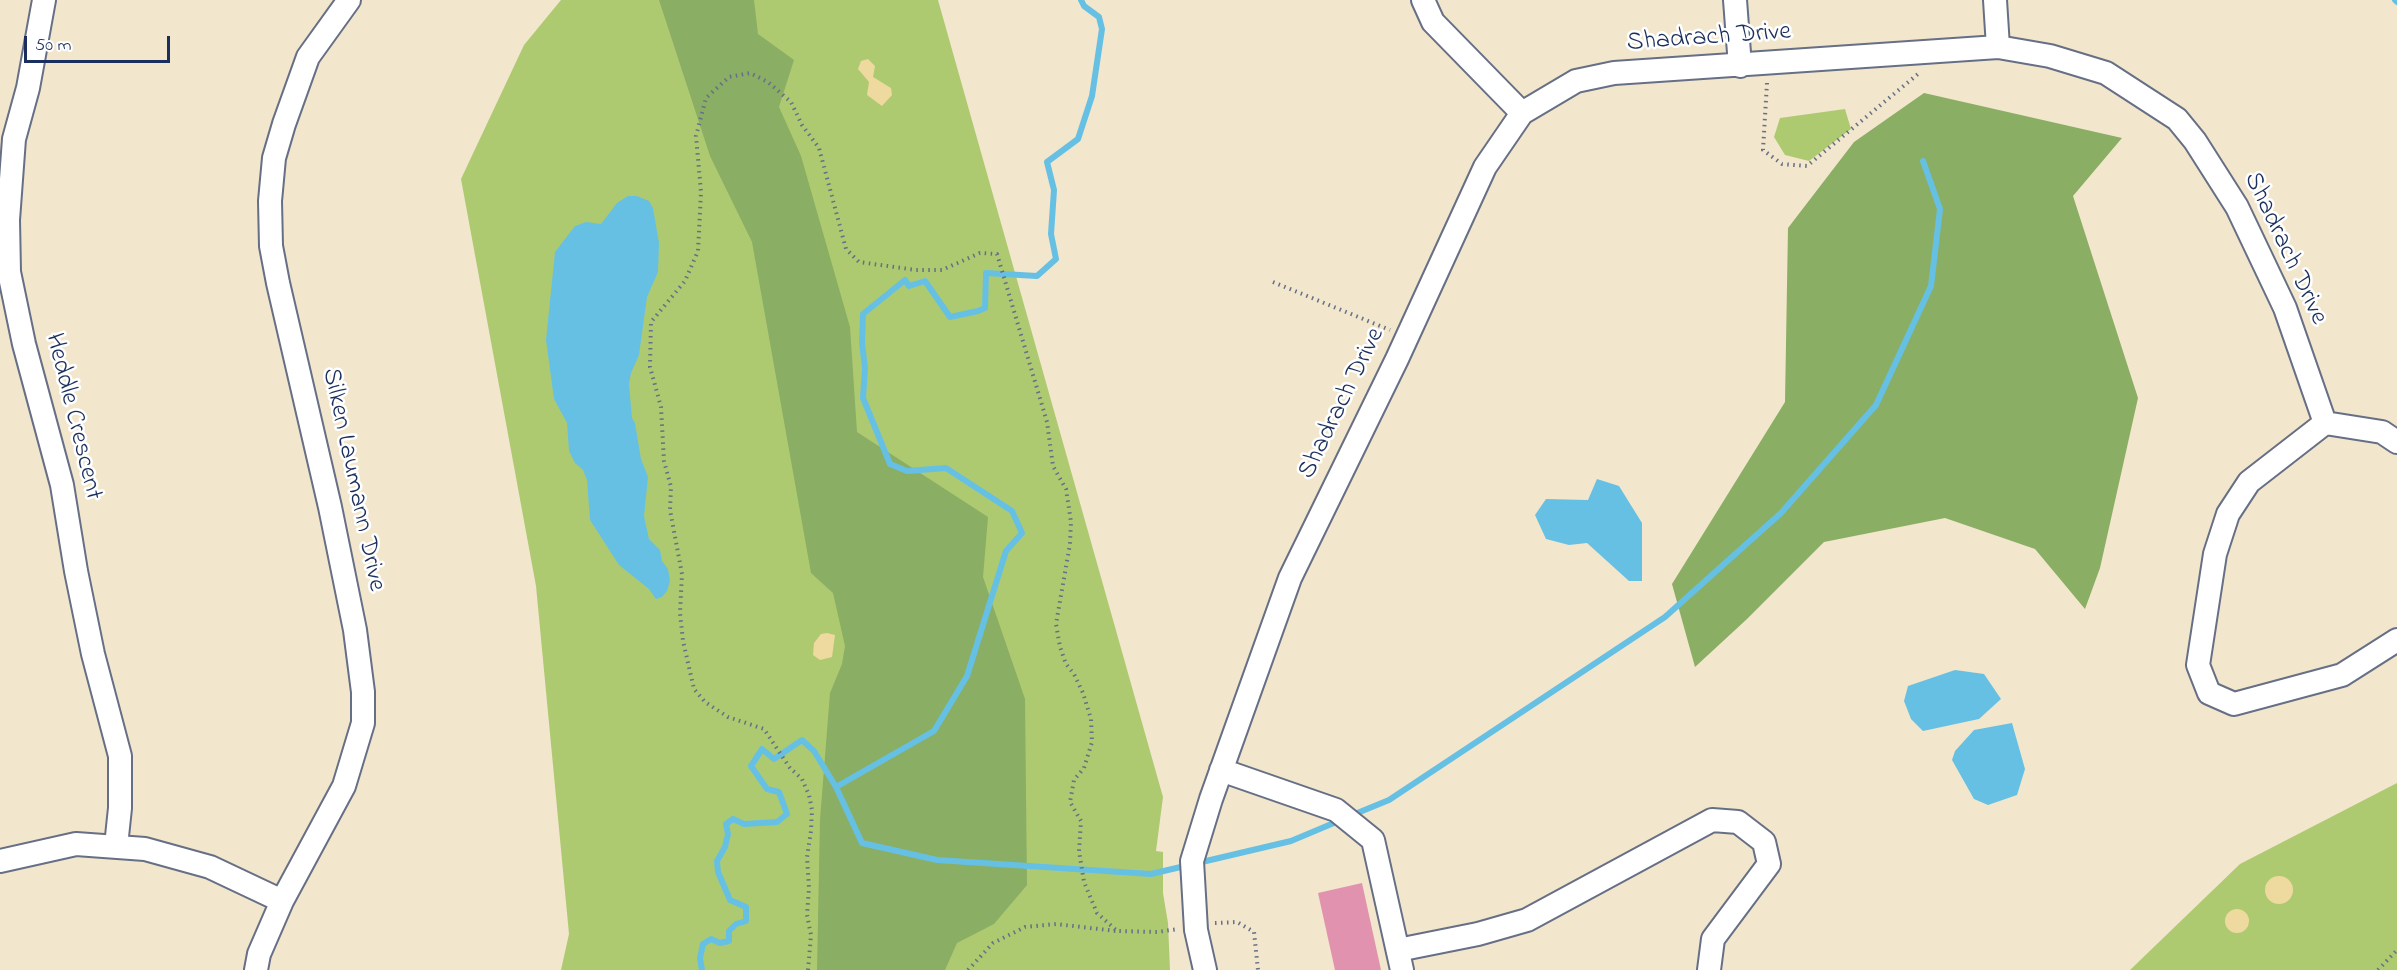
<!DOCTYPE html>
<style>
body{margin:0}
#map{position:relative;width:2397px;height:970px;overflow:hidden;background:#f2e6cd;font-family:"Indie Flower",sans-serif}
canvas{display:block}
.scale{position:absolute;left:24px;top:36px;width:146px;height:27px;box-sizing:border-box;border:3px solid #1b2f5e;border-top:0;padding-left:8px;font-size:18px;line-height:21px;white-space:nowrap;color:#1b2f5e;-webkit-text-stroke:4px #fff;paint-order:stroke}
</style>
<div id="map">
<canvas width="2397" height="970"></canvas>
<div class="scale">50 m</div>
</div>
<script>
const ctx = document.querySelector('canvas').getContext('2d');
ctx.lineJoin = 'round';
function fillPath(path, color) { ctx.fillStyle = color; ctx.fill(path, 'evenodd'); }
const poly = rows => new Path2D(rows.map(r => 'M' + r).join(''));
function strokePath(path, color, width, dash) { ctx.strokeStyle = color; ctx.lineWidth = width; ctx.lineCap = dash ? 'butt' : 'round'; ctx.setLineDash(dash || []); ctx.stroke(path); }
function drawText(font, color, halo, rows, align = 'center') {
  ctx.font = font + ' "Indie Flower",sans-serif'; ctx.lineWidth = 5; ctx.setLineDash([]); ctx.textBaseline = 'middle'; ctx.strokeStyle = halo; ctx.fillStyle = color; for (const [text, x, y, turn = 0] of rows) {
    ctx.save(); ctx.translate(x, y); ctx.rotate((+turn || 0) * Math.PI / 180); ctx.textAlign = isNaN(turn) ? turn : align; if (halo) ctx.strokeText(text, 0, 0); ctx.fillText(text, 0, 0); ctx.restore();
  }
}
fillPath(poly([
 [561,0,938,0,1163,797,1156,851,1163,852,1163,893,1168,923,1170,970,561,970,569,934,536,586,461,179,524,45],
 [1845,109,1851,129,1809,161,1785,155,1774,137,1780,118],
 [2397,783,2397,970,2130,970,2240,864]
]), '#aeca71');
fillPath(poly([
 [659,0,754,0,758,34,794,60,779,107,801,156,850,327,857,432,988,517,983,577,1025,699,1027,885,994,924,957,943,945,970,817,970,820,820,830,693,842,664,845,646,833,593,811,573,752,242,710,156],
 [1924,93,2122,138,2073,196,2138,398,2100,568,2085,609,2035,549,1945,518,1824,542,1747,619,1695,667,1672,584,1785,402,1788,228,1854,142]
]), '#8aae63');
fillPath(poly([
 [868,59,875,66,873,77,891,88,892,95,882,106,867,95,869,82,858,69,861,61],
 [827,633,835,635,832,657,820,660,813,655,814,643,821,634],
 '2265 890a14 14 0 1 1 28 0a14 14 0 1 1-28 0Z',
 '2225 921a12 12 0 1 1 24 0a12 12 0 1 1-24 0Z'
]), '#eeda9e');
fillPath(poly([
 [628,196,637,196,649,201,653,208,659,243,658,272,647,297,639,355,631,373,629,384,632,418,635,423,641,459,648,477,644,516,649,539,660,550,662,561,668,569,670,581,667,591,662,597,656,599,649,589,619,565,590,520,587,480,583,470,575,463,569,451,567,423,554,399,546,340,555,252,575,226,586,222,601,224,617,203],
 [1597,479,1619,486,1642,523,1642,581,1629,581,1587,543,1569,545,1546,539,1535,515,1546,499,1588,500],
 [1955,670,1984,674,2001,699,1979,719,1923,731,1911,719,1904,701,1908,686],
 [2012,723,2025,769,2017,795,1988,805,1974,799,1952,760,1955,751,1974,730]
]), '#66c0e4');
strokePath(poly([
 [2395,0,2397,2],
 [836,787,934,731,967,676,1006,551,1022,533,1012,511,946,468,907,471,890,464,863,398,865,368,862,343,863,314,905,280,909,286,925,281,950,317,978,311,985,308,986,273,1037,276,1056,259,1051,234,1054,190,1047,162,1078,139,1092,96,1102,29,1099,17,1084,6,1081,0],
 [1350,816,1389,800,1665,617,1781,513,1876,405,1931,286,1940,209,1923,161],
 [702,970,700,958,703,944,711,939,720,943,729,941,729,931,736,924,746,921,746,907,730,900,718,872,717,861,725,847,728,834,726,824,733,819,744,824,777,822,787,814,779,792,767,789,751,766,762,749,774,759,802,740,814,751,836,787,862,843,937,860,1151,874,1291,841,1341,820]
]), '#66c0e4', 6);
fillPath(poly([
 [1362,883,1381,970,1335,970,1318,893]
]), '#e192ae');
const minor = poly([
 [44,0,28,88,14,139,8,220,9,272,24,344,62,485,76,571,93,654,120,756,120,808,116,846],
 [1423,0,1433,22,1522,113],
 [1735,0,1740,66],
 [1995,0,1998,47],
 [2397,442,2382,432,2325,423,2249,482,2228,514,2215,554,2198,665,2209,693,2234,704,2342,675,2397,640],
 [1221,770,1336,810,1373,840,1402,970],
 [0,861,76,844,145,849,210,867,282,901],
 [1398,950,1478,934,1527,920,1712,820,1738,822,1764,842,1769,864,1713,939,1709,970],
 [256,970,259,954,282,901,344,786,363,723,363,692,355,630,330,507,278,283,271,246,270,201,274,158,284,124,308,57,349,0],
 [1205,970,1196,930,1192,861,1211,799,1290,578,1397,359,1485,167,1522,113,1576,81,1614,73,1998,47,2050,56,2106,73,2177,119,2195,141,2237,207,2285,308,2325,423]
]);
strokePath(minor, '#666f85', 26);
strokePath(poly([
 [1767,83,1763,150,1782,164,1807,166,1918,74],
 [1273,282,1390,330],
 [1215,923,1237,922,1254,932,1258,970],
 [808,970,811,935,807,915,809,888,807,857,811,831,812,810,809,795,802,779,790,768,764,729,728,717,705,702,694,689,683,641,680,613,682,574,670,510,671,487,664,461,661,407,650,367,651,322,685,281,698,251,701,192,696,136,706,98,729,77,750,73,768,82,791,102,802,125,819,148,846,249,859,262,916,270,942,270,980,253,997,254,1047,422,1053,466,1066,489,1071,522,1070,544,1056,624,1060,647,1066,664,1074,674,1083,693,1091,719,1092,742,1084,768,1074,780,1070,802,1081,821,1079,851,1084,882,1097,913,1117,931,1157,932,1178,929],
 [968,970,993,943,1025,927,1056,924,1116,931],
 [2378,970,2397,950]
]), '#666f85', 4, [1.5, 4.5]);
strokePath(minor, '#fff', 22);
drawText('26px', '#1b2f5e', '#fff', [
 ["Shadrach Drive",1709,39,-4],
 ["Shadrach Drive",2284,249,65],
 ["Shadrach Drive",1343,404,-64],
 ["Heddle Crescent",72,417,76],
 ["Silken Laumann Drive",352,480,78]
]);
</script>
